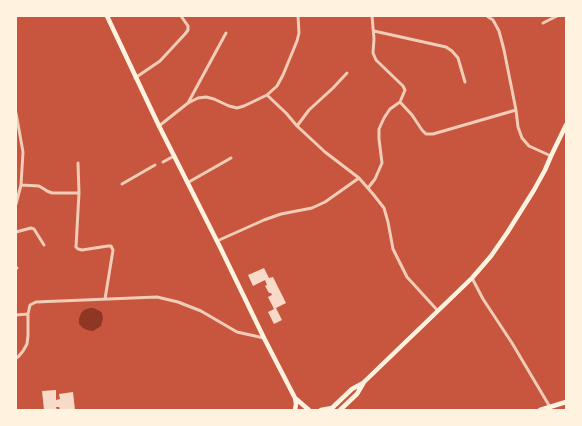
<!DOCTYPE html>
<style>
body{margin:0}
#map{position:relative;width:582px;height:426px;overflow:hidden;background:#c8553d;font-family:"Source Sans 3",sans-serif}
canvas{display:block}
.frame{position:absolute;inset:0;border:17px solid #fff3e0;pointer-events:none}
</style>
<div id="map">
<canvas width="582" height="426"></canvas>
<div class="frame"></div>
</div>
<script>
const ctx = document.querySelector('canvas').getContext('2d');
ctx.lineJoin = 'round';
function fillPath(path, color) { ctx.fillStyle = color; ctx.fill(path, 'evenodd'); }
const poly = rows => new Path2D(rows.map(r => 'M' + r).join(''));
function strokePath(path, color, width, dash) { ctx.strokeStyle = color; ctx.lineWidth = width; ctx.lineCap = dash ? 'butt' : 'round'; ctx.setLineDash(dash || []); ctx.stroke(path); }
fillPath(poly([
 [90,308,93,308,100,311,102,313,103,318,101,326,93,331,87,330,83,328,79,324,79,319,81,313,84,310]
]), '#8f3625');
fillPath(poly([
 [264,268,269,278,273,277,286,303,276,308,282,320,274,324,268,312,274,309,268,297,272,295,271,293,269,293,265,286,267,285,265,280,253,286,248,275],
 [56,390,56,400,60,399,59,394,73,392,75,410,60,410,59,407,56,407,57,410,44,410,42,391]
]), '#f7dbc8');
strokePath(poly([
 [487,16,493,20,499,31,504,50,516,110],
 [543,23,557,16],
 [374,31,446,47,452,51,458,58,465,82],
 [135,78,160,61,185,34,188,30,188,26,181,16],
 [267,95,286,113,297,126,325,152,359,178,373,194,384,208,388,222,393,249,407,277,438,311],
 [400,102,412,115,422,130,426,134,433,134,516,110,518,127,522,138,529,146,551,156],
 [188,103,226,33],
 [16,113,23,152,21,185,16,204],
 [159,126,188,103,198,98,206,97,214,99,229,106,237,108,244,106,267,95,277,86,283,75,297,41,299,33,298,16],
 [297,126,309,110,333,88,347,73],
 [163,162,174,156],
 [78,163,79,193,76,247,78,249,82,250,108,246,111,246,113,250,105,299],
 [187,183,231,158],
 [122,184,155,165],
 [21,185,39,186,44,189,47,191,52,193,79,193],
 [368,188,375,179,382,163,379,139,379,129,384,118,390,109,400,102,405,90,403,86,376,60,373,53,374,39,372,16],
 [16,232,31,228,34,229,44,245],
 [217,241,264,220,281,214,312,208,325,202,359,178],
 [16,268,17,268],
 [472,278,483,299,512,343,550,407],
 [16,315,28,314,30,305,36,302,157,297,178,302,201,311,237,332,264,338],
 [16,358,18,357,23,351,27,344,28,336,28,314]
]), '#f1ccb7', 3);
strokePath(poly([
 [107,16,159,126,220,247,264,338,295,398,309,410],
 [295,398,296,404,295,410],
 [321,410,332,408,352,389,363,383],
 [340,410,357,394,364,382,472,278,491,256,507,233,534,190,545,170,551,156,566,125],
 [540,410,566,402]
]), '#fff3e0', 4.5);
</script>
